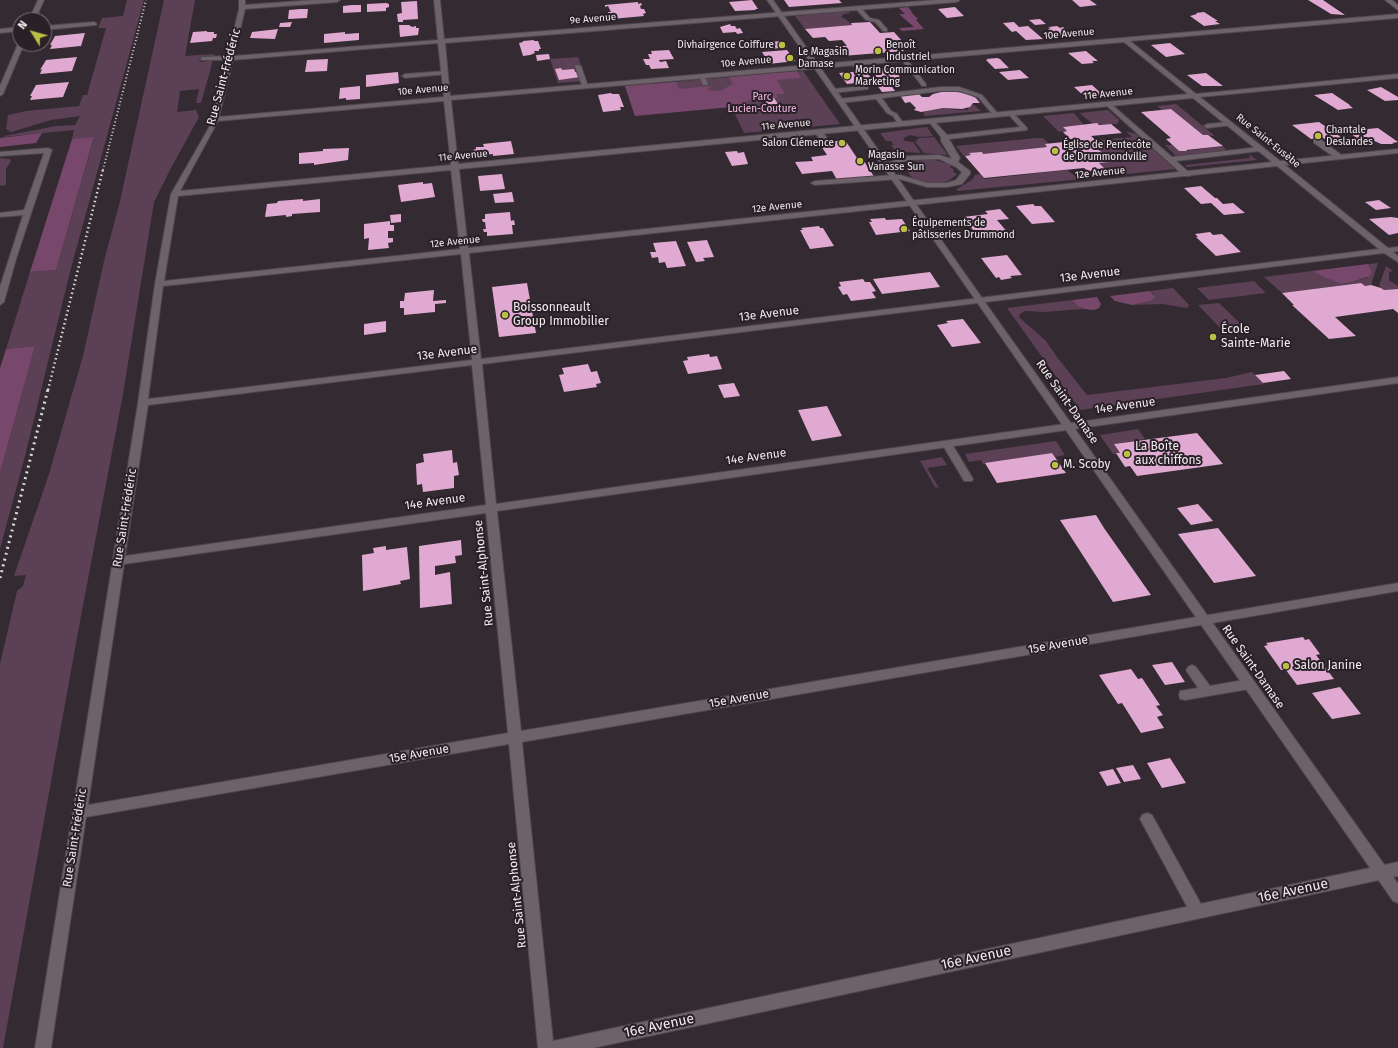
<!DOCTYPE html>
<meta charset="utf-8">
<style>
body{margin:0}
#map{position:relative;width:1398px;height:1048px;overflow:hidden;background:#342a31;font-family:"Fira Sans",sans-serif}
canvas{display:block}
.north{position:absolute;left:12px;top:12px;width:40px;height:40px;box-sizing:border-box;background:#2a2027;border:1px solid #7a7177;border-radius:50%;rotate:307deg;font-size:11px;font-weight:700;line-height:16px;text-align:center;color:#f2ebf0}
.north::after{content:'';display:block;margin:auto;width:14px;height:18px;background:#bbc044;clip-path:polygon(50% 0,100% 100%,50% 72%,0 100%)}
</style>
<div id="map">
<canvas width="1398" height="1048"></canvas>
<div class="north">N</div>
</div>
<script>
const ctx = document.querySelector('canvas').getContext('2d');
ctx.lineJoin = 'round';
function fillPath(path, color) { ctx.fillStyle = color; ctx.fill(path, 'evenodd'); }
const poly = rows => new Path2D(rows.map(r => 'M' + r).join(''));
function strokePath(path, color, width, dash) { ctx.strokeStyle = color; ctx.lineWidth = width; ctx.lineCap = dash ? 'butt' : 'round'; ctx.setLineDash(dash || []); ctx.stroke(path); }
function drawText(font, color, halo, rows, align = 'center') {
  ctx.font = font + ' "Fira Sans",sans-serif'; ctx.lineWidth = 4; ctx.setLineDash([]); ctx.textBaseline = 'middle'; ctx.strokeStyle = halo; ctx.fillStyle = color; for (const [text, x, y, turn = 0] of rows) {
    ctx.save(); ctx.translate(x, y); ctx.rotate((+turn || 0) * Math.PI / 180); ctx.textAlign = isNaN(turn) ? turn : align; if (halo) ctx.strokeText(text, 0, 0); ctx.fillText(text, 0, 0); ctx.restore();
  }
}
fillPath(poly([
 [127,0,144,0,70,272,25,456,0,549,0,473,35,346,6,349,30,272,56,270,94,138,72,139,74,130,3,137,4,136,56,126,75,125,80,116,51,120,11,132,6,129,8,115,26,111,79,106,83,95,87,95,106,28,98,28,102,18,123,16],
 [164,0,195,0,185,56,214,54,214,56,202,57,199,60,201,62,213,60,201,103,196,103,199,89,180,91,177,112,196,110,199,117,171,168,154,202,123,394,78,632,3,1048,0,1048,0,664,17,591,23,586,26,575,14,576,49,474,83,356,104,261,120,201],
 [849,11,850,13,844,14,841,17,847,20,852,25,805,29,795,16],
 [578,57,587,81,558,83,550,59],
 [803,71,840,124,744,133,730,104,634,113,625,86],
 [973,104,981,111,925,116,923,113,927,110,943,108,958,110,968,110,968,108],
 [1176,104,1215,136,1203,135,1171,109,1162,110,1157,106],
 [1108,110,1119,120,1117,124,1093,124,1079,113],
 [1074,113,1084,125,1063,127,1067,131,1059,132,1043,116],
 [927,127,933,136,918,137,910,135,903,138,905,141,913,142,921,153,904,152,894,149,891,145,894,145,891,141,886,141,880,133],
 [1126,131,1136,134,1175,169,1088,178,1082,173,1105,170,1099,163,1109,162,1103,153,1094,147,1104,145,1099,140,1132,137],
 [934,137,948,155,924,153,915,142,919,138],
 [1036,138,1043,138,1049,144,1045,144,1047,147,983,154,970,153,971,155,964,156,956,146],
 [1165,145,1172,145,1179,151,1185,151,1223,146,1227,151,1176,156],
 [1249,154,1257,160,1187,167,1185,165,1250,158],
 [0,158,10,159,11,161,6,169,6,185,0,186],
 [926,159,935,160,951,165,950,167,953,169,954,173,957,173,956,175,948,181,941,183,923,182,912,178,905,168,913,162],
 [1067,170,1072,174,1079,173,1083,179,957,191,957,189,960,187,972,180,975,175,980,174,984,179],
 [1378,263,1371,285,1365,286,1361,283,1282,293,1264,277,1312,271,1328,279,1341,284,1352,282,1367,278,1372,271,1368,264],
 [1386,266,1393,271,1389,272,1389,280,1398,286,1398,289,1384,290,1379,286],
 [1254,281,1266,293,1209,300,1197,288],
 [1173,288,1189,305,1187,308,1162,304,1132,305,1150,301,1153,293,1150,291],
 [1072,300,1078,306,1084,309,1044,312,1025,311,1020,314,1019,317,1046,341,1057,357,1087,395,1226,378,1252,372,1264,384,1080,410,1007,308],
 [1219,303,1245,328,1223,331,1198,305],
 [1138,429,1145,439,1114,444,1120,453,1113,454,1100,435],
 [1056,441,1065,455,1055,457,1052,453,983,464,981,460,969,462,965,454],
 [942,457,947,465,927,468,939,488,935,487,920,461]
]), '#5c4055');
fillPath(poly([
 [908,7,912,12,911,12,918,19,916,20,924,29,902,31,899,28,914,27,899,14,905,14,899,8],
 [797,71,801,78,777,80,785,94,776,94,778,98,753,99,747,101,748,104,732,107,635,116,625,86,676,82,679,89,710,86,708,90,720,91,733,84,729,77],
 [42,133,36,143,0,147,0,138],
 [94,137,56,270,30,272,72,139],
 [1368,264,1372,271,1370,276,1352,282,1341,284,1328,279,1312,271],
 [1150,291,1155,297,1150,301,1132,305,1115,301,1110,296],
 [1097,297,1101,304,1099,308,1094,310,1084,309,1078,306,1072,300],
 [35,346,0,473,0,368,6,349]
]), '#77486c');
fillPath(poly([
 [752,0,758,9,755,9,756,10,735,11,729,2],
 [784,0,839,0,842,3,789,7],
 [1072,0,1090,0,1097,5,1080,7],
 [1308,0,1323,0,1345,15,1331,14],
 [417,1,418,19,403,20,403,22,398,22,397,14,402,13,401,2],
 [638,2,638,4,641,3,642,5,640,6,641,9,644,9,646,13,643,14,644,16,612,19,607,14,609,14,608,12,611,12,608,6,605,7,605,5],
 [386,3,389,4,389,7,386,8,386,11,367,12,367,4],
 [352,5,361,5,361,12,343,13,343,6],
 [955,7,964,16,947,18,938,9],
 [300,9,308,9,307,18,288,19,289,10],
 [1204,12,1218,21,1215,21,1220,24,1204,26,1190,16,1197,14,1196,13],
 [1040,19,1046,24,1035,25,1029,20],
 [292,22,290,27,279,27,280,23],
 [870,22,880,33,894,32,903,42,896,42,904,51,830,57,825,50,838,49,835,46,847,46,842,40,829,41,825,37,813,38,805,29,852,25,851,23],
 [1014,22,1019,27,1028,26,1043,39,1026,40,1016,31,1012,32,1003,23],
 [730,24,731,26,735,26,737,29,740,28,743,33,737,34,736,32,723,33,720,27],
 [399,25,409,25,412,27,416,26,416,28,419,28,418,35,400,37],
 [1057,26,1060,28,1063,27,1074,36,1059,38,1048,29,1051,28,1048,27],
 [278,29,275,39,250,38,252,32],
 [207,31,207,32,214,32,214,34,217,34,216,38,213,38,212,41,190,43,193,32],
 [345,32,345,34,359,33,359,40,324,43,324,34],
 [85,33,81,46,50,49,52,45,50,45,55,36],
 [534,40,534,41,538,41,541,49,539,49,539,51,534,51,535,53,530,55,523,56,519,43,523,42,523,41],
 [782,41,787,47,763,50,758,43],
 [1170,43,1185,54,1166,57,1151,45],
 [669,50,674,59,659,60,660,62,666,61,669,68,651,69,649,65,646,65,643,59,650,59,648,54,652,54,651,51],
 [787,50,795,61,769,64,762,52],
 [1086,51,1098,61,1092,61,1094,63,1082,64,1068,53],
 [549,54,550,59,537,61,536,55],
 [77,57,72,71,40,74,42,69,40,70,46,60],
 [997,58,1000,59,1009,68,995,69,986,60,988,60,986,59],
 [328,59,327,71,305,72,307,60],
 [561,68,562,70,574,69,575,72,578,72,580,77,559,80,555,69],
 [878,68,891,69,894,72,896,72,902,79,899,79,900,80,880,81,874,74,877,73,875,70,879,70],
 [1020,70,1029,78,1008,80,999,72],
 [865,71,874,81,847,84,839,73],
 [398,72,399,83,366,87,366,75],
 [1206,73,1223,86,1202,86,1187,75],
 [69,82,63,97,30,100,32,96,30,96,36,85],
 [890,84,895,91,882,92,877,85],
 [1092,85,1103,95,1085,97,1074,87],
 [360,86,360,99,346,100,346,98,339,99,340,88],
 [1381,87,1398,97,1398,100,1385,101,1367,90],
 [945,91,967,93,976,98,980,103,973,103,970,107,962,109,943,108,921,112,914,110,916,108,910,102,905,103,900,95,919,94,922,97,929,97,933,94],
 [611,93,612,94,619,94,624,107,620,107,621,110,603,112,598,95],
 [1332,93,1350,105,1349,105,1353,108,1338,110,1314,95],
 [774,98,778,104,767,105,763,99],
 [1171,109,1203,135,1208,135,1223,146,1186,150,1187,151,1179,151,1166,139,1171,138,1141,112],
 [1319,122,1351,144,1334,146,1322,137,1311,139,1292,125],
 [1097,123,1099,125,1111,124,1122,133,1091,136,1100,144,1091,145,1103,153,1109,159,1110,162,1099,163,1106,170,1088,171,1084,168,984,178,965,156,971,155,969,153,982,152,983,154,1047,147,1045,144,1072,141,1076,145,1079,145,1073,139,1070,139,1063,132,1067,131,1063,127],
 [1378,128,1398,142,1392,143,1394,144,1381,144,1366,137,1357,138,1347,131],
 [845,140,857,158,862,158,875,178,837,180,832,171,802,174,795,162,813,161,811,157,827,155,819,143],
 [511,141,514,154,493,156,493,154,477,156,477,153,473,154,473,150,476,149,476,147,484,147,483,144],
 [349,148,348,160,314,165,314,163,299,164,299,153,323,151,323,149],
 [737,151,738,153,744,152,748,164,732,166,725,152],
 [502,174,505,189,480,191,478,176],
 [423,182,423,184,432,183,435,197,401,202,398,185],
 [1201,186,1215,198,1217,198,1223,204,1233,203,1245,213,1224,215,1211,203,1201,204,1184,188],
 [512,192,514,202,495,203,493,194],
 [303,199,303,201,320,199,320,212,292,214,292,216,286,217,286,215,265,217,267,204,277,203,278,201],
 [1379,200,1391,208,1376,210,1365,202],
 [1033,204,1035,206,1041,206,1055,222,1032,224,1016,206],
 [1000,209,1009,219,997,220,1009,234,984,237,978,230,973,230,963,217,988,214,985,211],
 [510,212,511,221,514,220,515,225,512,225,513,234,487,236,487,232,484,232,483,229,486,229,485,222,483,222,482,219,485,219,485,214],
 [401,214,401,222,391,223,390,215],
 [1391,217,1398,218,1398,233,1389,235,1369,219],
 [885,218,886,220,902,219,910,231,876,235,869,222,872,222,870,219],
 [390,221,390,225,394,225,394,231,388,231,388,238,393,238,393,242,388,243,389,248,368,250,369,238,364,239,364,224],
 [819,226,820,228,823,228,834,246,810,249,800,230,803,230,801,228],
 [1210,232,1213,235,1222,234,1241,252,1216,256,1196,237,1198,237,1195,234],
 [707,240,714,257,703,258,705,261,696,262,687,242],
 [676,241,686,266,667,268,665,262,659,263,658,257,652,258,650,252,656,252,653,243],
 [1007,255,1022,275,1010,276,1012,278,1001,280,999,277,996,278,981,258],
 [930,272,940,287,882,294,873,279],
 [863,279,865,282,870,282,876,291,872,292,876,298,851,301,847,294,843,295,838,287,841,286,839,282],
 [527,283,536,333,499,337,492,287],
 [1361,283,1365,286,1371,285,1381,288,1384,290,1398,289,1398,313,1393,309,1335,317,1356,336,1329,339,1292,305,1294,305,1282,293],
 [434,290,433,301,446,300,446,303,435,304,435,312,404,315,404,308,400,308,400,301,404,301,405,293],
 [963,319,981,343,952,347,937,325,948,323,946,321],
 [386,321,386,332,364,335,364,324],
 [709,354,710,357,717,356,722,369,688,374,683,361,688,360,687,357],
 [588,364,591,372,597,371,601,383,596,384,597,387,564,392,559,375,564,374,562,368],
 [1284,371,1291,379,1263,383,1255,375],
 [734,383,740,396,724,398,718,385],
 [827,406,842,436,812,441,798,410],
 [1197,433,1223,464,1137,476,1130,466,1125,467,1116,453,1120,453,1114,444],
 [452,450,453,463,457,462,459,475,454,476,454,488,423,492,422,484,417,485,416,464,424,462,423,454],
 [1052,453,1066,473,997,483,985,463],
 [1198,504,1213,521,1191,525,1177,508],
 [1096,515,1104,528,1151,595,1113,602,1060,520],
 [1218,528,1256,576,1214,583,1178,534],
 [461,540,462,555,455,556,456,563,435,566,435,575,450,572,452,604,420,608,419,546],
 [386,546,386,550,407,547,410,579,400,581,401,584,363,591,362,555,374,553,373,548],
 [1303,637,1305,640,1309,639,1320,654,1316,655,1334,679,1297,685,1286,670,1281,670,1264,646,1268,645,1266,643],
 [1172,662,1185,682,1165,685,1152,665],
 [1131,669,1138,679,1142,678,1160,705,1156,706,1163,715,1157,717,1164,728,1141,733,1122,703,1118,704,1099,675],
 [1340,687,1361,714,1332,719,1312,693],
 [1170,758,1186,783,1162,788,1147,763],
 [1133,765,1141,779,1124,782,1116,768],
 [1113,769,1121,783,1107,786,1099,772]
]), '#dfa9d1');
const service = poly([
 [856,7,860,7,870,18,879,20,887,29,887,31,883,31,875,22,866,20,856,9,856,7],
 [203,57,230,56,233,58,230,60,201,60,201,58,203,57],
 [901,57,905,57,926,84,926,86,922,86,901,59,901,57],
 [852,62,856,62,862,70,861,71,857,71,851,63,852,62],
 [576,65,581,66,588,86,587,87,582,86,575,66,576,65],
 [445,71,448,73,447,74,405,78,402,76,405,74,445,71],
 [700,75,704,75,708,84,707,85,703,85,699,76,700,75],
 [866,86,868,87,868,89,833,93,830,91,833,89,866,86],
 [941,87,959,87,982,95,999,115,994,116,978,97,959,91,941,91,882,98,891,111,897,114,904,124,901,126,899,125,893,116,887,113,876,99,840,103,837,101,840,99,941,87],
 [1107,104,1111,104,1172,157,1260,147,1264,149,1260,151,1176,161,1191,174,1190,176,1184,176,1107,106,1107,104],
 [1011,112,1013,113,1027,128,1027,130,949,139,960,158,958,162,970,171,970,174,962,184,947,187,927,187,900,179,815,185,811,183,815,181,893,175,900,175,927,183,947,183,956,180,962,172,956,167,939,159,909,160,885,167,881,165,908,156,939,155,952,159,941,141,941,137,929,122,929,120,933,120,947,135,1020,127,1008,114,1011,112],
 [1230,122,1232,123,1232,125,1207,128,1204,126,1207,124,1230,122],
 [819,130,823,132,828,140,827,142,821,142,820,140,815,132,819,130],
 [1314,139,1320,139,1344,157,1343,159,1337,159,1314,143,1314,139],
 [48,148,52,150,16,259,4,302,0,305,0,287,23,215,0,217,0,213,24,210,44,153,0,156,0,152,48,148],
 [947,441,952,444,973,479,972,481,964,481,963,479,942,444,947,441],
 [1192,665,1196,667,1210,686,1249,679,1253,681,1255,684,1253,687,1249,689,1185,700,1180,699,1179,695,1180,691,1198,688,1186,670,1188,667,1192,665],
 [1147,813,1152,815,1202,906,1204,911,1202,916,1197,918,1192,916,1140,819,1142,815,1147,813]
]);
const minor = poly([
 [38,0,44,0,35,20,29,20,38,0],
 [239,0,245,0,245,5,314,0,340,0,337,2,245,9,234,56,438,40,434,0,440,0,444,39,936,0,960,0,957,2,445,43,450,96,1398,14,1398,18,1130,41,1196,94,1398,74,1398,78,1200,97,1280,161,1398,149,1398,153,1285,165,1388,248,1398,247,1398,251,1393,252,1398,256,1398,262,1384,253,482,364,496,504,1398,377,1398,383,497,511,521,731,1398,583,1398,591,522,742,553,1041,1398,862,1398,876,593,1048,538,1048,509,744,86,817,51,1048,35,1048,138,403,155,284,171,194,211,124,239,9,239,0],
 [1124,42,1188,94,458,164,451,100,1124,42],
 [438,43,444,97,219,117,233,60,438,43],
 [1193,98,1272,162,468,248,459,169,1193,98],
 [444,101,451,165,180,191,218,121,444,101],
 [1277,166,1379,249,481,359,469,253,1277,166],
 [451,170,460,249,164,281,178,196,451,170],
 [461,254,472,360,148,399,163,286,461,254],
 [472,365,486,505,125,556,148,405,472,365],
 [486,513,508,733,88,805,124,564,486,513],
 [1385,0,1392,0,1398,5,1398,10,1385,0],
 [94,22,97,24,96,25,44,30,44,26,94,22],
 [20,27,20,31,0,33,0,29,20,27],
 [20,42,20,44,24,44,3,94,0,96,0,86,18,44,20,42]
]);
const tertiary = poly([
 [767,0,773,0,982,298,1398,884,1398,903,1393,901,767,0]
]);
strokePath(service, '#4f464d', 2);
strokePath(minor, '#4f464d', 2);
strokePath(tertiary, '#4f464d', 2);
fillPath(service, '#6d626a');
fillPath(minor, '#6d626a');
fillPath(tertiary, '#6d626a');
strokePath(poly([
 [103,170,146,0]
]), '#ddd6db', 2, [1, 2.5]);
strokePath(poly([
 [48,390,103,169]
]), '#ddd6db', 2.5, [1.5, 3]);
strokePath(poly([
 [0,578,48,389]
]), '#ddd6db', 3, [2, 4]);
for (const [x, y, r, color] of [
 [782,45,4,"#bbc044"],
 [878,51,4,"#bbc044"],
 [790,58,4,"#bbc044"],
 [847,76,4,"#bbc044"],
 [1318,136,4,"#bbc044"],
 [842,143,4,"#bbc044"],
 [1055,151,4,"#bbc044"],
 [860,161,4,"#bbc044"],
 [904,229,4,"#bbc044"],
 [505,315,4,"#bbc044"],
 [1213,337,4,"#bbc044"],
 [1127,454,4,"#bbc044"],
 [1055,465,4,"#bbc044"],
 [1286,666,4,"#bbc044"]
]) { const dot = new Path2D(); dot.arc(x, y, r, 0, 2 * Math.PI); ctx.fillStyle = color; ctx.fill(dot); strokePath(dot, '#2a2027', 1.5); }
drawText('10px', '#f2ebf0', '#2a2027', [
 ["9e Avenue",593,19,-5],
 ["10e Avenue",1069,34,-5],
 ["10e Avenue",746,62,-5],
 ["10e Avenue",423,90,-5],
 ["11e Avenue",1108,94,-6],
 ["11e Avenue",786,125,-5],
 ["Rue Saint-Eusèbe",1268,141,39],
 ["11e Avenue",463,156,-5],
 ["12e Avenue",1100,173,-6],
 ["12e Avenue",777,207,-6],
 ["12e Avenue",455,242,-6]
]);
drawText('10px', '#f2ebf0', '#2a2027', [
 ["Divhairgence Coiffure",774,45,"right"],
 ["Benoît",886,45],
 ["Industriel",886,57],
 ["Le Magasin",798,52],
 ["Damase",798,64],
 ["Morin Communication",855,70],
 ["Marketing",855,82],
 ["Chantale",1326,130],
 ["Deslandes",1326,142],
 ["Salon Clémence",834,143,"right"],
 ["Église de Pentecôte",1063,145],
 ["de Drummondville",1063,157],
 ["Magasin",868,155],
 ["Vanasse Sun",868,167],
 ["Équipements de",912,223],
 ["pâtisseries Drummond",912,235]
], 'left');
drawText('10px', '#fabdea', '#2a2027', [
 ["Parc",762,97],
 ["Lucien-Couture",762,109]
]);
drawText('12px', '#f2ebf0', '#2a2027', [
 ["Rue Saint-Frédéric",224,77,-75],
 ["13e Avenue",1090,275,-7],
 ["13e Avenue",769,314,-7],
 ["13e Avenue",447,353,-7],
 ["Rue Saint-Damase",1067,402,55],
 ["14e Avenue",1125,406,-8],
 ["14e Avenue",756,457,-8],
 ["14e Avenue",435,502,-8],
 ["Rue Saint-Frédéric",125,518,-81],
 ["Rue Saint-Alphonse",484,573,-96],
 ["15e Avenue",1058,645,-10],
 ["Rue Saint-Damase",1253,667,55],
 ["15e Avenue",739,699,-10],
 ["15e Avenue",419,754,-10],
 ["Rue Saint-Frédéric",75,838,-81],
 ["Rue Saint-Alphonse",517,895,-96]
]);
drawText('12px', '#f2ebf0', '#2a2027', [
 ["Boissonneault",513,308],
 ["Group Immobilier",513,322],
 ["École",1221,330],
 ["Sainte-Marie",1221,344],
 ["La Boîte",1135,447],
 ["aux chiffons",1135,461],
 ["M. Scoby",1063,465],
 ["Salon Janine",1294,666]
], 'left');
drawText('14px', '#f2ebf0', '#2a2027', [
 ["16e Avenue",1293,891,-12],
 ["16e Avenue",976,958,-12],
 ["16e Avenue",659,1026,-12]
]);
</script>
